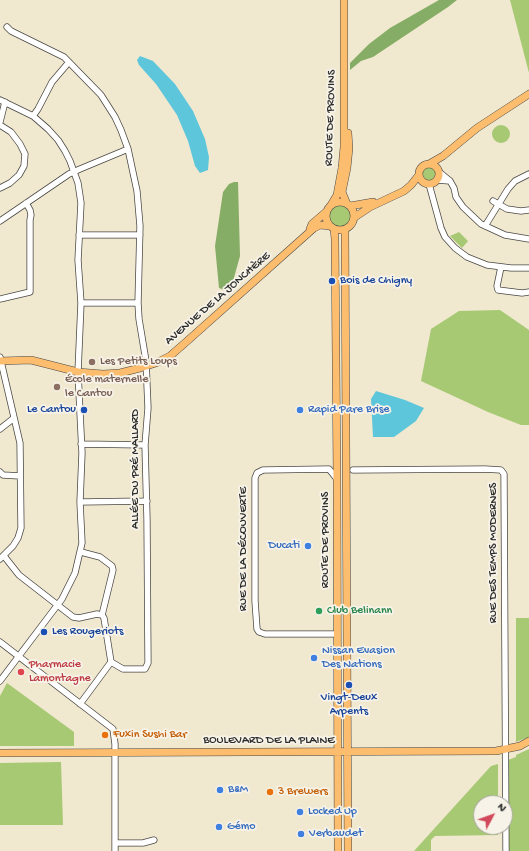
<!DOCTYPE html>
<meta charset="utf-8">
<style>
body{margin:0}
#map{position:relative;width:529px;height:851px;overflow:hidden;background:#f0e8cf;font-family:"Gochi Hand",sans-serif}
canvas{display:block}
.north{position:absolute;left:473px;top:795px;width:40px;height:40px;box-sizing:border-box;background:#f7f3e8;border:1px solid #a5a39c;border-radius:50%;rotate:49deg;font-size:11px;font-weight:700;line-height:16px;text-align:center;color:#2b2b2b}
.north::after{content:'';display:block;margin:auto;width:14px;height:18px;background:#d1495b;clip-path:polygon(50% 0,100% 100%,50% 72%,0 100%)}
</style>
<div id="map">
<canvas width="529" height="851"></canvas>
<div class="north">N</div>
</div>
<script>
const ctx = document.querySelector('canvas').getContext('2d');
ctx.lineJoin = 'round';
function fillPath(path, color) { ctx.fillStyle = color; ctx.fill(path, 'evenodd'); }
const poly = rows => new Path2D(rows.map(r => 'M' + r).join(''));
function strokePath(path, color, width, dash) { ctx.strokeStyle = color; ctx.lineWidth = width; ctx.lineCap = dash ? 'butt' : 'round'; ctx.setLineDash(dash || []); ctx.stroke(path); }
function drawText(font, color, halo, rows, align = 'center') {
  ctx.font = font + ' "Gochi Hand",sans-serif'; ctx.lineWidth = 3.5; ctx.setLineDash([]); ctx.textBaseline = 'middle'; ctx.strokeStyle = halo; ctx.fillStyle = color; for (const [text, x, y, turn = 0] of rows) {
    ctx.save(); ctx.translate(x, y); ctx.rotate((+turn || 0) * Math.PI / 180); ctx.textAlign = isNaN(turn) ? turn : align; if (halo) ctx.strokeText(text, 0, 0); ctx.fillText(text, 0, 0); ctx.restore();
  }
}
fillPath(poly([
 [510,0,529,0,529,73],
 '492 134a9 9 0 1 1 18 0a9 9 0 1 1-18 0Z',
 '422 174a7 7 0 1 1 14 0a7 7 0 1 1-14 0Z',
 '328 216a12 12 0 1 1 24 0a12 12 0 1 1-24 0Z',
 [459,232,468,241,462,248,450,236],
 [500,310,529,330,529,425,521,425,488,412,421,381,431,329,459,311],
 [516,618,529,618,529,737,516,742],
 [7,683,74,732,74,746,0,746,0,696],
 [529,749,529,851,509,851,508,760,516,757,516,755],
 [61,762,63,825,0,825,0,763],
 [498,764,498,803,481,803,481,827,498,827,498,835,435,836,431,840,431,851,414,851,491,766]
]), '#a7c973');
fillPath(poly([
 [439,0,457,0,448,7,373,57,361,61,350,70,350,63,369,44,390,28],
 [234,182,238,182,240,256,230,292,219,288,215,246,223,192,229,184]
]), '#85ad65');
fillPath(poly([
 [140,56,153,61,175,84,193,111,205,139,209,157,208,170,200,173,195,166,188,141,177,115,156,84,139,65,137,60],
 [376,391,405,400,424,408,416,421,394,437,373,437,371,399]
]), '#5ec6db');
const minor = poly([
 [7,27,11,31,64,57,101,95,115,117,121,130,128,149,137,191,140,226,138,303,139,319,146,361,148,408,145,445,147,519,148,663,145,669,123,669,111,662],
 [0,100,33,116,48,129,58,140,65,151,70,161,78,183,81,203,78,260,81,303,78,372,82,453,80,502,82,543,75,573,62,599,0,681],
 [33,116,38,109,52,82,69,62],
 [0,122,5,102],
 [0,125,11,132,20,144,25,154,24,166,19,175,10,183,0,188],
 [439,172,450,181,454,188,456,197,463,207,481,224,505,235,529,239],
 [437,180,450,181],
 [429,184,441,228,445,237,455,248,467,257,487,265,511,268,529,268],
 [493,201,507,209,521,211,529,210],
 [0,221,69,174,80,169,128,149],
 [485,226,508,189,515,181,529,174],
 [79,235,140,235],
 [501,267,497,286,498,290,522,293,529,292],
 [0,299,30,292,30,220,31,215,30,210,26,203],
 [81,303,138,303],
 [0,357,20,443,21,528,18,538,13,546,0,559],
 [0,429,14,418],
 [81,444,145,445],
 [353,470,485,469,501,470,504,474,506,851],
 [0,472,3,475,20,476],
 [337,479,329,469,263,470,257,473,255,478,255,601,257,629,259,632,265,634,337,634],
 [80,502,147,501],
 [81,552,100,557,112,566,113,570,102,615],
 [4,556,19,575,73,617,79,618,97,614,102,615,104,618,111,662,80,704],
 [0,642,113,729,115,744,115,851],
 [115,843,143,843,154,840]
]);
const major = poly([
 [429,164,443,156,477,128,529,94],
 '419 174a10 10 0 1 1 20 0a10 10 0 1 1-20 0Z',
 '326 216a14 14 0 1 1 28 0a14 14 0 1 1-28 0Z',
 [347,204,342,192,347,168,349,148,348,133],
 [331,205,337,195,342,168,344,147,344,0],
 [350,206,373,202],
 [355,217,370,207,404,191,411,185,419,175],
 [310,229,312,224,326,212],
 [334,229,335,239,337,479,338,851],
 [345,230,348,851],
 [0,361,31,360,78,372,103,374,120,373,140,368,156,363,170,356,185,343,314,228,320,225,330,226],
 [0,753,496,751,520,746,529,741]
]);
strokePath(minor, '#494744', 7);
strokePath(major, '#494744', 8);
strokePath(minor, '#fff', 5.5);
strokePath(major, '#fcbd6f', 7);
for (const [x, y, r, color] of [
 [332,281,4,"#1a4fb4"],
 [92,362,4,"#8d6e63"],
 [57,387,4,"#8d6e63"],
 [84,410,4,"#1a4fb4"],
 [300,410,4,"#3f7fe0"],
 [308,546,4,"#3f7fe0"],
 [319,611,4,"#2e9e5b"],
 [44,632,4,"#1a4fb4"],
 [314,658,4,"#3f7fe0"],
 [21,672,4,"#e0444e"],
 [349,685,4,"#1a4fb4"],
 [105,735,4,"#e8710a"],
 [220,790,4,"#3f7fe0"],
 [270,792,4,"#e8710a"],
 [300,812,4,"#3f7fe0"],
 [219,827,4,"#3f7fe0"],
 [301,834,4,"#3f7fe0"]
]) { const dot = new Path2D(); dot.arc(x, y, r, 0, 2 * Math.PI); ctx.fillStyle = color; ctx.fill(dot); strokePath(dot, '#f7f3e8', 1.5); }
drawText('12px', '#2b2b2b', '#f7f3e8', [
 ["ROUTE DE PROVINS",331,118,-88],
 ["AVENUE DE LA JONCHÈRE",218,299,-41],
 ["ALLÉE DU PRÉ MALLARD",136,469,-90],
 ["ROUTE DE PROVINS",326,540,-90],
 ["RUE DE LA DÉCOUVERTE",244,549,-90],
 ["RUE DES TEMPS MODERNES",494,553,-90],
 ["BOULEVARD DE LA PLAINE",269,741]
]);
drawText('12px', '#164399', '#f7f3e8', [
 ["Bois de Chigny",340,281],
 ["Le Cantou",76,410,"right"],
 ["Les Rougeriots",52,632],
 ["Vingt-Deux",349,698,"center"],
 ["Arpents",349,712,"center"]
], 'left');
drawText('12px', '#785e54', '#f7f3e8', [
 ["Les Petits Loups",100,362],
 ["École maternelle",65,380],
 ["le Cantou",65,394]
], 'left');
drawText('12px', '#366cbe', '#f7f3e8', [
 ["Rapid Pare Brise",308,410],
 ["Ducati",300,546,"right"],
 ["Nissan Evasion",322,651],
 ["Des Nations",322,665],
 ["B&M",228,790],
 ["Locked Up",308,812],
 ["Gémo",227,827],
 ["Verbaudet",309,834]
], 'left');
drawText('12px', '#27864d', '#f7f3e8', [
 ["Club Belinann",327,611]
], 'left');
drawText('12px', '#be3a42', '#f7f3e8', [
 ["Pharmacie",29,665],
 ["Lamontagne",29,679]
], 'left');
drawText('12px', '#c56008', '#f7f3e8', [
 ["Fuxin Sushi Bar",113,735],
 ["3 Brewers",278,792]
], 'left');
</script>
